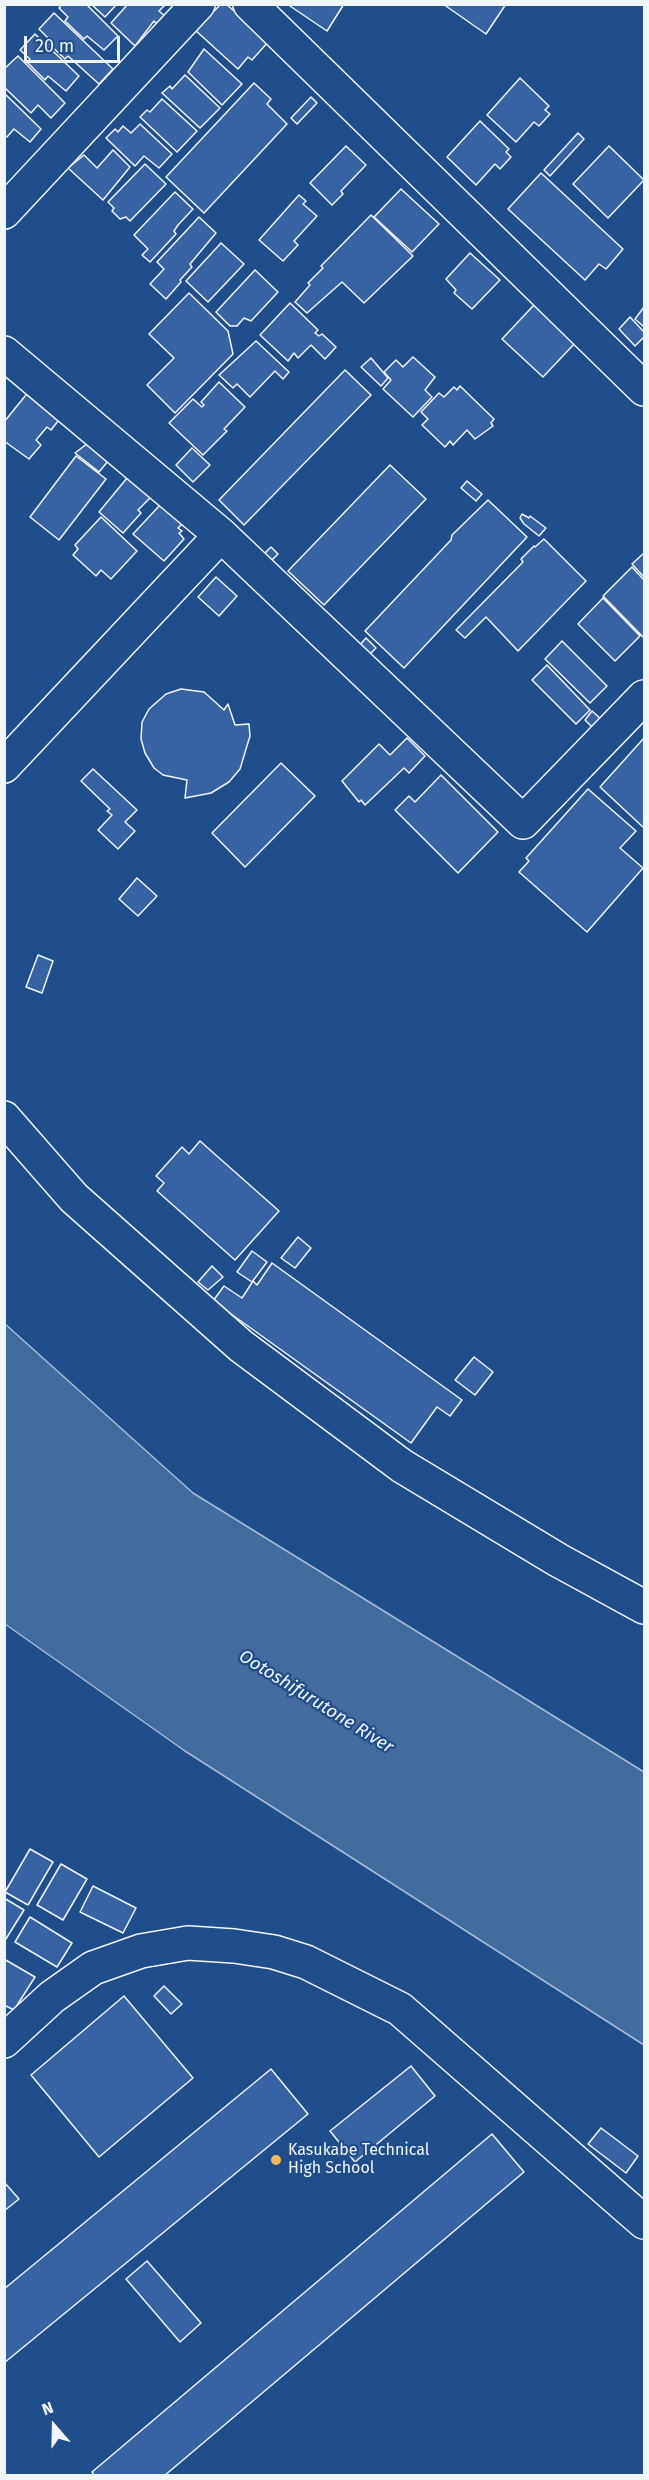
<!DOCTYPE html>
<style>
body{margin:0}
#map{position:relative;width:649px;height:2480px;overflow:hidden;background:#1f4e8c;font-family:"Fira Sans",sans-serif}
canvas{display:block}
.frame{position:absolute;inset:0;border:6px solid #f2f6ff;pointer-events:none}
.north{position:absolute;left:24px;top:2396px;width:60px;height:60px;-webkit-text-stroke:4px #1f4e8c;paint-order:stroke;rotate:340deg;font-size:16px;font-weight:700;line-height:24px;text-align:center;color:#f2f6ff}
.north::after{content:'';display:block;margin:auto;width:21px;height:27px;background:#f2f6ff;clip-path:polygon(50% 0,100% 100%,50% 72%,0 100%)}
.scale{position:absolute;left:24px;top:36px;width:96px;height:27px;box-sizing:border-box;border:3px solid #f2f6ff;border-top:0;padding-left:8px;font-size:18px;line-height:21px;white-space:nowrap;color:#f2f6ff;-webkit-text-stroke:4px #1f4e8c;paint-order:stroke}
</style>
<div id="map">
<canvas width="649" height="2480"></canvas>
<div class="frame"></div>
<div class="north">N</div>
<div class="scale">20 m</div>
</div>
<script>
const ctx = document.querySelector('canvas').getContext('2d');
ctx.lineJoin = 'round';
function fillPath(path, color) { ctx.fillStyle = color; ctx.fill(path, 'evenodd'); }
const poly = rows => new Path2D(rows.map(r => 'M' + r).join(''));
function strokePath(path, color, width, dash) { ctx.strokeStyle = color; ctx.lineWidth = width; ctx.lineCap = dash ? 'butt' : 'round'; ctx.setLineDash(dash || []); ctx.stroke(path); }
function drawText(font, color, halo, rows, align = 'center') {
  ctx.font = font + ' "Fira Sans",sans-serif'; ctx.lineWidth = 4.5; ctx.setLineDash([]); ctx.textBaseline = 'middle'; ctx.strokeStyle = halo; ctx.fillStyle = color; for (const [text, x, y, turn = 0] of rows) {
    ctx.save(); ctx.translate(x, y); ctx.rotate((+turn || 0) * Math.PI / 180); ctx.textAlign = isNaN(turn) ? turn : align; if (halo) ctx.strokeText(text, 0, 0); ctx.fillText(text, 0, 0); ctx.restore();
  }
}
const water = poly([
 [4,1323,193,1493,644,1772,644,2045,185,1751,5,1624,4,1323]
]);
fillPath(water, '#446ba0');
strokePath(water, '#a8bbd7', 1.5);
const building = poly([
 [62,4,86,4,118,36,104,50,87,36,84,39,65,21,68,17,59,8,62,4],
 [91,4,117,4,105,17,91,4],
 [128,4,165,5,159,11,166,17,158,25,154,21,135,46,111,23,128,4],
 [221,4,226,4,269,41,252,60,248,57,238,69,195,30,221,4],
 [287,4,344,4,327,31,287,4],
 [443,4,506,4,486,34,443,4],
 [54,13,113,69,99,84,68,56,65,59,46,41,48,38,39,29,54,13],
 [35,34,79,76,66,91,48,76,45,80,27,62,30,59,20,50,35,34],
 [204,49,242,84,222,105,188,72,204,49],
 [18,56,65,103,51,118,38,105,31,113,4,87,4,69,18,56],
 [185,75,220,108,200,128,162,93,170,86,172,89,185,75],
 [520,78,549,106,545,110,550,114,539,126,534,122,516,142,487,115,520,78],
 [254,83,271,99,267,104,287,124,204,213,166,177,254,83],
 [4,93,41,129,30,142,14,129,7,137,4,135,4,93],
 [311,97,317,103,297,124,291,118,311,97],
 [162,99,197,131,177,152,140,117,147,110,150,112,162,99],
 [480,121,509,149,506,152,511,157,500,169,495,164,476,185,447,157,480,121],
 [140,124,172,154,159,168,144,156,135,166,106,138,115,129,118,132,123,126,131,133,140,124],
 [578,133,584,139,550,176,544,170,578,133],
 [346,146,366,165,341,191,343,194,332,205,310,183,346,146],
 [609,146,644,180,608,218,573,184,609,146],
 [113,150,130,167,103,200,68,168,84,155,97,168,113,150],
 [145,164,166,184,130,221,126,217,120,219,112,211,114,208,108,202,145,164],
 [541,173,623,249,606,269,599,264,585,280,508,209,541,173],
 [401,189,439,224,412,252,374,217,401,189],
 [175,192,193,209,178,225,174,231,176,234,150,262,142,255,148,249,134,235,175,192],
 [299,195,306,201,303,204,317,216,294,241,298,245,283,261,259,240,299,195],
 [371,215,413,256,364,303,342,282,307,313,295,302,310,285,308,283,323,268,321,266,371,215],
 [199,217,216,233,190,264,192,267,180,280,181,282,166,299,150,284,164,269,157,262,199,217],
 [221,243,244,264,208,302,186,281,221,243],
 [470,253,500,280,472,309,454,293,456,290,446,279,470,253],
 [255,270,278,292,251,321,244,318,237,326,230,326,216,312,255,270],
 [189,293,228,331,233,354,175,413,147,385,174,358,149,334,189,293],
 [290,303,318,330,315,333,319,336,322,334,336,347,325,359,311,345,298,358,294,353,288,361,260,335,290,303],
 [534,305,576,342,543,377,502,339,534,305],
 [644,307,644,327,635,319,644,307],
 [630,317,644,332,644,337,635,346,619,329,630,317],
 [256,341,289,372,283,379,275,371,250,397,237,384,233,388,219,375,256,341],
 [413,357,435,377,425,390,432,397,413,417,383,389,391,380,384,372,396,360,403,367,413,357],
 [371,358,388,378,381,386,361,367,371,358],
 [345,370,371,395,244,525,219,500,345,370],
 [219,382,245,407,224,429,227,431,203,455,169,423,193,399,202,407,204,405,201,402,219,382],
 [460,386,494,419,491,423,493,426,475,439,467,430,453,445,450,441,445,447,422,425,428,419,421,412,439,393,444,397,454,387,457,390,460,386],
 [30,390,62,416,51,430,47,427,36,440,41,445,29,459,4,441,4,422,30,390],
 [88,443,114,454,99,472,75,453,88,443],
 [192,448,210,465,193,482,176,465,192,448],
 [76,456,106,479,59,540,30,517,76,456],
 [390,465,426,499,324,605,288,571,390,465],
 [132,472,153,495,138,510,141,513,123,533,99,512,132,472],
 [467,481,482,494,476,501,461,488,467,481],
 [488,500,527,537,404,668,365,631,451,540,452,535,488,500],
 [161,504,182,524,178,528,182,531,179,533,184,539,164,561,133,534,161,504],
 [522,514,529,518,530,516,546,528,539,536,524,524,520,518,522,514],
 [101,517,137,551,111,579,101,570,96,576,73,555,78,549,75,545,101,517],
 [544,539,586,581,518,651,486,617,465,638,456,630,523,562,521,559,534,546,535,547,544,539],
 [271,547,278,554,271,561,264,554,271,547],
 [644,553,644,577,632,564,644,553],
 [632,567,644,580,644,638,603,596,632,567],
 [216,577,237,596,219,616,198,597,216,577],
 [603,598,640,636,615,661,578,624,603,598],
 [366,638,376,648,369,655,359,646,366,638],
 [562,641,607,686,590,703,545,659,562,641],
 [547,665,590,710,576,724,532,680,547,665],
 [181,689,204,692,224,710,228,704,235,725,249,724,250,736,240,769,229,782,211,793,185,798,187,780,163,775,154,768,145,753,141,739,142,722,149,709,166,694,181,689],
 [592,711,601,719,593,728,585,720,592,711],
 [407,738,425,756,409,773,404,768,365,805,361,800,359,802,342,781,379,744,390,755,407,738],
 [644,738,644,828,600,787,644,738],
 [281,763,315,796,245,867,212,833,281,763],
 [93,769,137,810,125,822,135,831,118,849,98,830,112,815,107,811,110,809,81,781,93,769],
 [441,775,498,832,458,873,395,810,409,796,415,802,441,775],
 [588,789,636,831,620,848,643,868,587,932,519,872,529,861,526,858,588,789],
 [137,878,157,896,138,916,119,899,137,878],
 [38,955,53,961,42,993,26,987,38,955],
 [200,1141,279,1211,235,1260,157,1191,164,1183,156,1176,182,1147,189,1154,200,1141],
 [298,1237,311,1248,295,1268,281,1258,298,1237],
 [252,1251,267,1262,252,1282,237,1272,252,1251],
 [272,1263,462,1400,450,1416,437,1407,411,1443,213,1301,224,1286,242,1298,253,1281,257,1285,272,1263],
 [212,1266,223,1277,208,1290,198,1282,212,1266],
 [474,1357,493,1372,475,1395,455,1380,474,1357],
 [30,1849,53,1862,28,1905,5,1892,30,1849],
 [61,1864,87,1879,63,1920,37,1905,61,1864],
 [93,1886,136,1908,123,1933,80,1912,93,1886],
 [4,1898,24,1910,4,1942,4,1898],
 [30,1917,72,1943,57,1967,15,1942,30,1917],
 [4,1959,35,1977,14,2010,4,2005,4,1959],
 [164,1986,182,2004,171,2014,154,1996,164,1986],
 [124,1996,193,2078,99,2157,31,2075,124,1996],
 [411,2066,435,2096,355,2162,330,2131,411,2066],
 [271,2069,308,2114,4,2363,4,2289,271,2069],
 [601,2128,638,2156,626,2173,588,2144,601,2128],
 [492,2134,524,2172,164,2476,95,2476,92,2472,492,2134],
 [4,2182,19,2199,4,2211,4,2182],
 [147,2261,201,2323,180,2342,126,2279,147,2261]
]);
fillPath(building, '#3563a3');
strokePath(building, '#f2f6ff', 1.5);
const minor = poly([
 [250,4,644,389],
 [4,212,198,4],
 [4,353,221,535,523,822,644,697],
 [4,766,221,535],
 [4,1118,74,1198,241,1346,402,1466,558,1560,644,1607],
 [4,2041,52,1997,93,1968,141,1951,188,1943,234,1946,274,1952,306,1962,400,2009,644,2222]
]);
strokePath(minor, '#f2f6ff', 36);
strokePath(minor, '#1f4e8c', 33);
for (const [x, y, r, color] of [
 [276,2160,6,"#ffb74d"]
]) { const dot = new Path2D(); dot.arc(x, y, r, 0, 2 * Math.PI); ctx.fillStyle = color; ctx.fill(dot); strokePath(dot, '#1f4e8c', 2); }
drawText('16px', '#f2f6ff', '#1f4e8c', [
 ["Kasukabe Technical",288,2151],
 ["High School",288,2169]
], 'left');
drawText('italic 18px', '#f2f6ff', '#1f4e8c', [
 ["Ootoshifurutone River",316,1702,32]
]);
</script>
